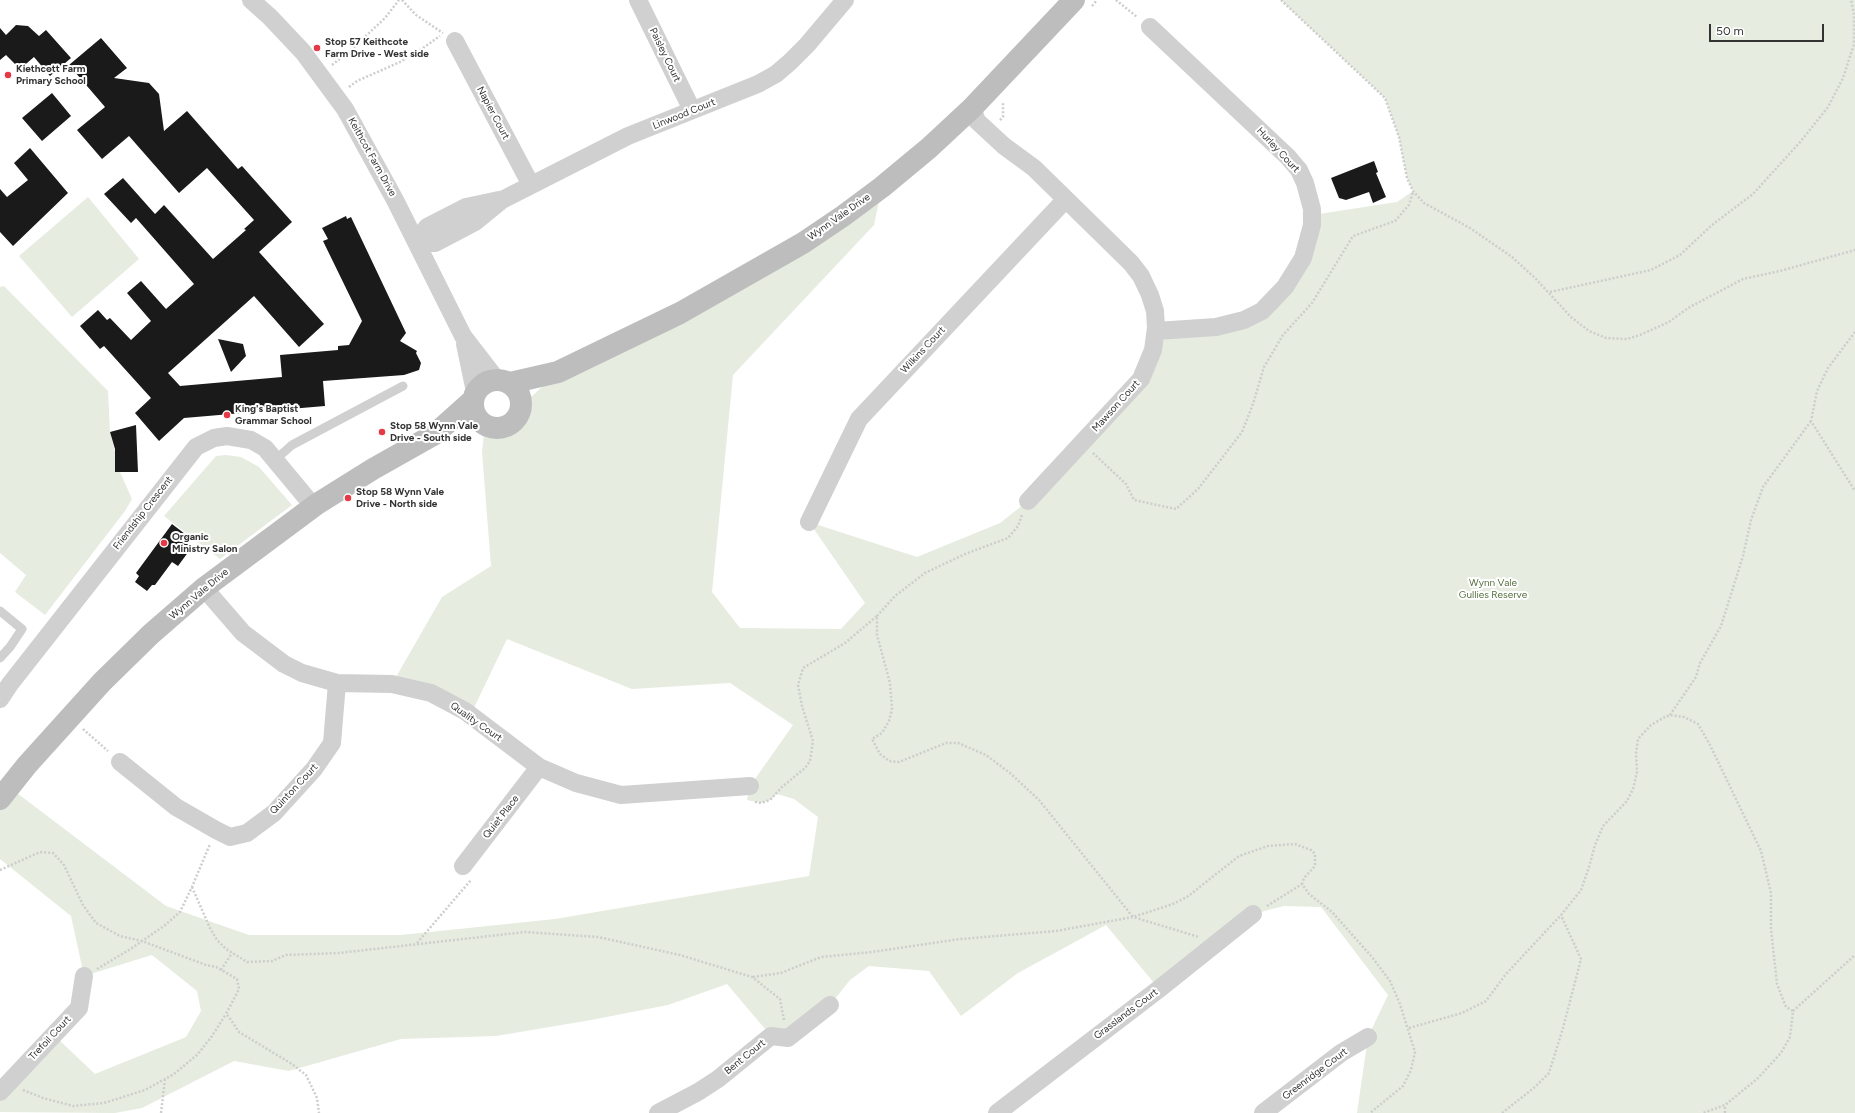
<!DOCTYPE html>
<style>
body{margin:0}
#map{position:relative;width:1855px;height:1113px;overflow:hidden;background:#fff;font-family:Figtree,sans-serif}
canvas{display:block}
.scale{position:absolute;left:1709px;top:24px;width:115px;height:18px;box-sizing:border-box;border:2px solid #333;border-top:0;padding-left:5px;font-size:12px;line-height:14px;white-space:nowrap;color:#333;-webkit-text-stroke:3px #fff;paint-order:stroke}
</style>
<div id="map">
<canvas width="1855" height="1113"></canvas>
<div class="scale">50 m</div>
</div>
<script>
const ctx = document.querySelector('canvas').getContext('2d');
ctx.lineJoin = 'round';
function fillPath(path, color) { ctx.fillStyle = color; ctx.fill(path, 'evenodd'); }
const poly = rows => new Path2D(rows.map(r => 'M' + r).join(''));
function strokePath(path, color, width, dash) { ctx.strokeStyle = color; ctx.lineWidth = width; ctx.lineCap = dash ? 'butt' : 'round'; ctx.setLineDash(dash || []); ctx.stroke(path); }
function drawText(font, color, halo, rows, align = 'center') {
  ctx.font = font + ' Figtree,sans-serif'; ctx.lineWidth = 4; ctx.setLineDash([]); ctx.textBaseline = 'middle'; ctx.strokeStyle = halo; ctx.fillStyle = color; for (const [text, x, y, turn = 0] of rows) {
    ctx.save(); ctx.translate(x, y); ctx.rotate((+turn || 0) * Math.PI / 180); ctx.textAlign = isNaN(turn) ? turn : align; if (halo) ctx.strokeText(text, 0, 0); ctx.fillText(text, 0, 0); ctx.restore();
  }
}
fillPath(poly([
 [1281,0,1855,0,1855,1113,1357,1113,1368,1037,1388,995,1321,907,1284,906,1253,914,1159,989,1106,925,1018,973,961,1016,929,971,869,966,850,980,830,1005,788,1038,771,1036,727,984,668,1005,591,1020,496,1036,401,1039,289,1071,234,1061,142,1108,115,1113,0,1112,0,1092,54,1035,95,1074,186,1037,201,1011,197,991,152,955,84,976,71,916,0,859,0,799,9,787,166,906,249,935,401,935,555,919,809,876,818,817,794,799,777,794,770,800,761,803,747,800,750,786,793,725,730,683,632,689,507,639,470,716,392,684,442,597,491,566,482,452,485,425,497,428,510,425,515,421,530,398,558,372,882,187,874,225,733,375,712,592,740,628,841,629,865,603,809,522,917,557,1000,523,1028,501,1127,396,1156,331,1244,320,1285,287,1312,215,1397,202,1413,191,1407,178,1399,137,1385,98],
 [88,197,139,259,72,317,19,256],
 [4,286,108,391,110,432,120,472,132,499,125,511,45,615,15,592,26,575,0,553,0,287],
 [226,455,241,457,259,467,292,505,220,559,164,516,216,456]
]), '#e6ecdf');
fillPath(poly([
 [16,25,28,26,39,36,46,30,71,58,50,76,34,57,20,69,6,55,0,60,0,28,6,35],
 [101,38,127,68,114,78,149,83,159,94,164,131,187,111,238,169,242,166,292,222,259,252,324,324,299,347,254,296,168,373,180,386,282,377,280,355,338,350,338,346,349,345,362,321,323,241,328,239,322,228,346,216,347,219,351,217,406,333,400,341,417,351,416,353,421,363,419,370,404,375,323,381,325,406,184,418,159,441,135,413,151,398,104,346,100,349,80,326,98,310,107,320,110,318,131,340,151,321,127,293,141,281,166,309,194,284,136,218,131,223,104,194,123,178,155,214,164,205,213,259,246,230,244,229,254,220,207,168,179,193,129,136,102,159,77,130,105,107,69,65],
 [52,93,71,116,42,141,22,118],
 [30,148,68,193,13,246,0,232,0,189,7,197,28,180,14,163],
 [1374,161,1378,172,1376,173,1386,197,1373,203,1369,192,1346,200,1339,198,1331,178],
 [218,339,243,344,246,356,231,372],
 [136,425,138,472,115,472,115,449,110,432],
 [172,524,189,537,186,542,192,547,178,566,172,562,155,585,152,585,147,591,135,582,139,576,136,573]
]), '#1a1a1a');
strokePath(poly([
 [402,0,416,15,443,33],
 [1116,0,1137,17],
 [1281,0,1385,98,1399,137,1407,178,1413,191,1424,203,1470,228,1512,257,1535,278,1571,317,1589,331,1606,338,1627,339,1640,335,1669,322,1688,308,1743,279,1780,271,1855,250],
 [1092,6,1097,0],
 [332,65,351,50,385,18,399,0],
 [349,87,357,81,400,62,423,48,440,36],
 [1000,120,1003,117,1003,102],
 [1550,292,1651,270,1680,255,1712,225,1753,194,1801,141,1828,107,1843,78,1854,44,1854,14,1851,0],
 [1855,332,1828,368,1817,391,1811,421,1855,491],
 [1093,453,1126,484,1134,500,1176,509,1198,489,1242,432,1253,404,1264,367,1283,335,1312,303,1353,236,1395,221,1409,205,1413,192],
 [877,616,895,596,925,573,965,554,1008,538,1018,526,1022,515],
 [1670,715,1696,677,1700,663,1721,626,1743,556,1751,520,1763,487,1811,421],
 [83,729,108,751],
 [755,802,761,803,770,800,782,787,805,768,810,761,813,741,802,706,798,685,803,668,845,643,877,616,877,635,890,683,892,709,889,721,882,733,872,739,880,754,889,761,899,762,946,743,958,743,986,755,1010,773,1039,800,1133,917,1173,904,1187,897,1239,856,1268,846,1295,844,1311,850,1315,854,1315,866,1304,878,1302,884],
 [0,870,40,852,53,853,64,865,83,905,96,923,120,936,142,941,206,965,216,967,237,979,239,989,226,1014,229,1017,239,1032,292,1064,306,1075,317,1098,319,1113],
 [192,887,210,928,217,940,226,949,247,962,272,961,286,955,339,953,525,932,598,937,680,955,752,977,780,999,784,1020],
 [1267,906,1302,884,1309,894,1332,912,1372,957,1390,981,1400,1004,1415,1052,1411,1070,1403,1086,1370,1113],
 [417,943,471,880],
 [97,969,129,950,164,926,180,912,192,887,210,844],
 [221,970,232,953],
 [753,977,781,973,821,957,872,952,960,939,1056,931,1133,917,1199,937],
 [1793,1011,1855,955],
 [1409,1028,1462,1013,1486,1001,1506,974,1561,915,1581,890,1589,867,1595,845,1603,826,1627,801,1633,789,1637,772,1636,753,1638,739,1651,725,1665,717,1670,715,1684,717,1698,724,1710,745,1761,851,1771,893,1771,929,1777,984,1786,1007,1793,1011,1790,1037,1781,1053,1757,1079,1725,1105,1703,1113],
 [23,1090,43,1098,73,1106,104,1103,145,1090,174,1074,198,1054,212,1036,226,1014],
 [161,1113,165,1079],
 [1502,1113,1535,1087,1549,1073,1563,1028,1581,959,1561,915],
 [1725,1113,1725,1105]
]), '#cdcdcd', 2.5, [2, 2]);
strokePath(poly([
 [275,460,292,445,403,386],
 [0,611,22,629,10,647,0,658]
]), '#d0d0d0', 9);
strokePath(poly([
 [251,0,270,17,303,52,345,109,395,200,463,336,497,380],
 [638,0,692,110],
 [1150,27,1288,157,1299,170,1305,183,1312,209,1312,225,1303,258,1285,287,1262,311,1244,320,1216,327,1156,331],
 [455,41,531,185],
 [972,108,977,121,1004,146,1034,168,1131,263,1141,276,1150,295,1155,311,1156,328,1153,350,1141,379,1028,501],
 [416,242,435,243,475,222,502,200,628,136,758,84,776,74,790,62,807,45,845,0],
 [416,242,427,227,466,207,499,200],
 [465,344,475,392],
 [809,522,859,419,1066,199],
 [204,588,243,633,284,664,302,673,337,683,392,684,431,693,465,711,539,767,576,783,621,795,750,786],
 [0,699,10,684,196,447,214,438,227,436,251,440,265,448,314,507],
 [120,762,176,807,216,830,230,837,247,833,274,813,314,769,332,743,337,683],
 [463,866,539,767],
 [0,1092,79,1008,84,976],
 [658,1113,698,1092,718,1079,771,1036,788,1038,830,1005],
 [997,1113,1159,989,1253,914],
 [1263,1113,1341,1053,1368,1037]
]), '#d0d0d0', 18);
strokePath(poly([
 '473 404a24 24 0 1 1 48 0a24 24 0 1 1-48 0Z',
 [510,383,558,372,680,313,803,243,843,216,882,187,929,148,972,108,1074,0],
 [0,799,27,765,102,682,151,634,204,588,317,504,373,469,435,434,473,400]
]), '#bdbdbd', 22);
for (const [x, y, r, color] of [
 [317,48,4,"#e63946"],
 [8,75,4,"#e63946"],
 [227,415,4,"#e63946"],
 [382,432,4,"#e63946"],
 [348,498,4,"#e63946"],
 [164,543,4,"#e63946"]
]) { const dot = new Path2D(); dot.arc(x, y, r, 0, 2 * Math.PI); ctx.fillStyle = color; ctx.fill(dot); strokePath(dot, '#fff', 1.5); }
drawText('bold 10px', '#333', '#fff', [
 ["Stop 57 Keithcote",325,42],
 ["Farm Drive - West side",325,54],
 ["Kiethcott Farm",16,69],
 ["Primary School",16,81],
 ["King's Baptist",235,409],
 ["Grammar School",235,421],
 ["Stop 58 Wynn Vale",390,426],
 ["Drive - South side",390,438],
 ["Stop 58 Wynn Vale",356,492],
 ["Drive - North side",356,504],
 ["Organic",172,537],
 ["Ministry Salon",172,549]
], 'left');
drawText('10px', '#333', '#fff', [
 ["Paisley Court",665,55,64],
 ["Napier Court",493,113,62],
 ["Linwood Court",684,114,-22],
 ["Hurley Court",1278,150,47],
 ["Keithcot Farm Drive",372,157,61],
 ["Wynn Vale Drive",839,217,-35],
 ["Wilkins Court",923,350,-47],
 ["Mawson Court",1116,406,-48],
 ["Friendship Crescent",143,513,-52],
 ["Wynn Vale Drive",199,594,-40],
 ["Quality Court",476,722,35],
 ["Quinton Court",294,789,-47],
 ["Quiet Place",501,817,-52],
 ["Grasslands Court",1126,1014,-37],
 ["Trefoil Court",50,1038,-47],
 ["Bent Court",745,1057,-39],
 ["Greenridge Court",1315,1074,-37]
]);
drawText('10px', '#56703f', '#fff', [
 ["Wynn Vale",1493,583],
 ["Gullies Reserve",1493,595]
]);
</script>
